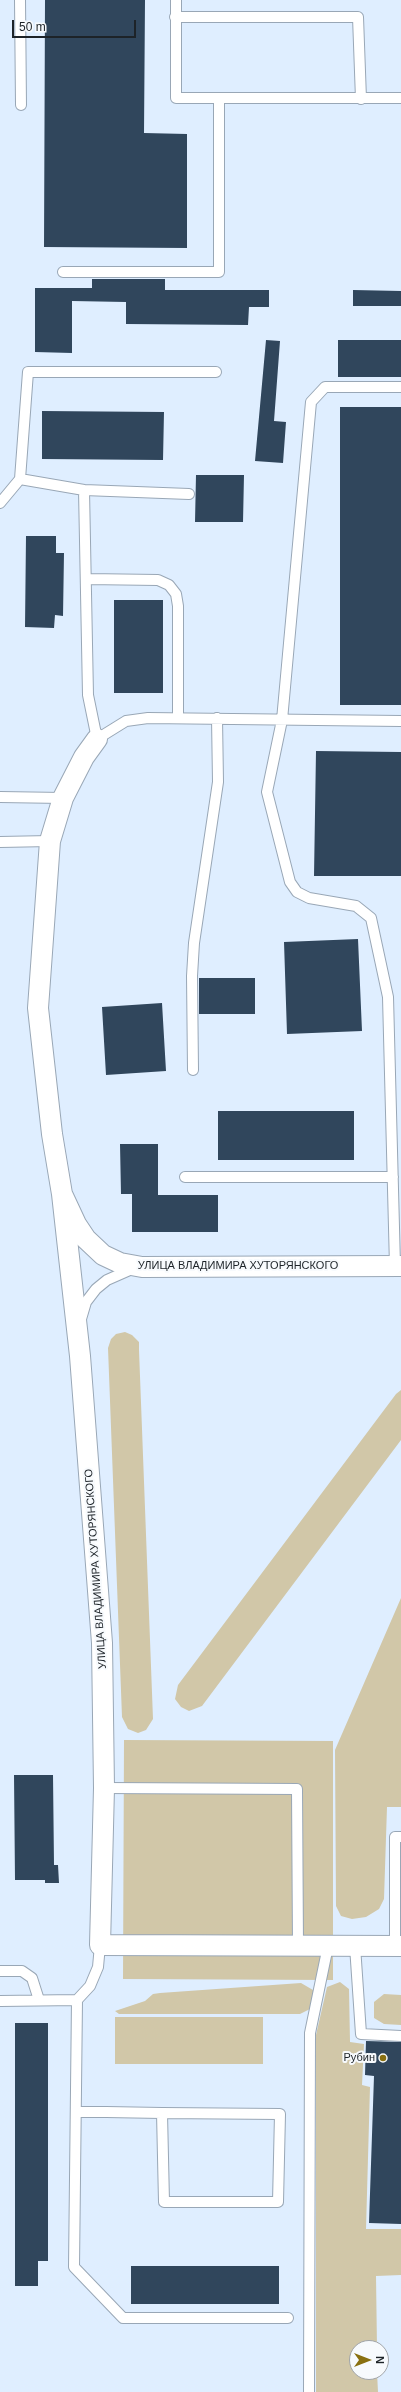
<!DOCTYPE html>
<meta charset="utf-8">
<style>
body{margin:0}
#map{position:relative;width:401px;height:2392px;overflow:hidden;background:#dfeeff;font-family:Helvetica,sans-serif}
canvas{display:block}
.north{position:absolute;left:349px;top:2340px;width:40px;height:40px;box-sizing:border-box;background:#f7fafd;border:1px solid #a0a4a8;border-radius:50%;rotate:90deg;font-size:11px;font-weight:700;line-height:16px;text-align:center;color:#1d2328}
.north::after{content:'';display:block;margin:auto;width:14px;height:18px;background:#897011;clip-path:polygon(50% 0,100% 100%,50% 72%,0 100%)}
.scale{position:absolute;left:12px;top:20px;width:124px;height:18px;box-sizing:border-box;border:2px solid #1d2328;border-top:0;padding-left:5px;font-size:12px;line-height:14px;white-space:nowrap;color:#1d2328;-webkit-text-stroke:3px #f7fafd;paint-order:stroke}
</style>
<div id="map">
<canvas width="401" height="2392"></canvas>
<div class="north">N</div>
<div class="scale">50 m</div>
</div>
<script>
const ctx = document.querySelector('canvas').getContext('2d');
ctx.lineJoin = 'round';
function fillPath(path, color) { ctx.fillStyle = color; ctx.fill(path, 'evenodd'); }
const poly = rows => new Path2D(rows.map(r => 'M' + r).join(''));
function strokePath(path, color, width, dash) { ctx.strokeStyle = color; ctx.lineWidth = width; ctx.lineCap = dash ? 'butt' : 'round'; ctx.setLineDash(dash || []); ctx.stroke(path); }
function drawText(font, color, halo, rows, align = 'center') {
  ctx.font = font + ' Helvetica,sans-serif'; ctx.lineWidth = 4; ctx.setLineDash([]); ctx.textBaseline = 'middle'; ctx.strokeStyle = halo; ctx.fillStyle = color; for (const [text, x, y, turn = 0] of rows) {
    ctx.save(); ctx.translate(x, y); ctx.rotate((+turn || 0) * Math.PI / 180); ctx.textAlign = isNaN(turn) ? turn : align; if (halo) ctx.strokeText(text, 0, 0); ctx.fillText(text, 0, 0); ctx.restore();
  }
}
fillPath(poly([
 [125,1332,132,1335,139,1342,139,1350,153,1719,146,1730,138,1733,128,1729,122,1717,108,1348,111,1339,116,1334],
 [401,1390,401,1440,202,1706,189,1711,181,1707,175,1699,178,1685,396,1394],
 [401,1598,401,1807,387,1807,384,1899,379,1909,366,1917,352,1919,341,1916,336,1906,335,1750],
 [124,1740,333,1741,333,1980,123,1979],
 [340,1982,349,1989,350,2042,364,2044,362,2085,370,2087,366,2229,401,2229,401,2275,376,2276,377,2348,357,2348,357,2372,377,2372,378,2392,316,2392,316,2035,327,1987],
 [301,1983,313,1990,315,1998,312,2008,300,2014,119,2014,115,2011,145,2001,153,1994,160,1993],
 [384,1994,401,1995,401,2025,384,2024,374,2018,374,2002],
 [115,2017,263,2017,263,2064,115,2064]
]), '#d1c7a8');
fillPath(poly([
 [45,0,145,0,144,133,187,134,187,248,44,247],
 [92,279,165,279,165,290,269,290,269,307,249,307,248,325,126,324,126,302,72,301,72,353,35,352,35,288,92,288],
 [353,290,401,291,401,306,353,306],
 [266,340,280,341,274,421,286,422,283,463,255,461],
 [338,340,401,340,401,377,338,377],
 [340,407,401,407,401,705,340,705],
 [42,411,164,412,163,460,42,459],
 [196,475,244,475,243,522,195,522],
 [26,536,56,536,56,553,64,553,63,616,55,615,54,628,25,627],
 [114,600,163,600,163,693,114,693],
 [316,751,401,752,401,876,314,876],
 [358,939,362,1031,287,1034,284,942],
 [199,978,255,978,255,1014,199,1014],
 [162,1003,166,1071,106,1075,102,1007],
 [218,1111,354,1111,354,1160,218,1160],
 [120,1144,158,1144,158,1195,218,1195,218,1232,132,1232,132,1194,121,1194],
 [14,1775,53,1775,54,1865,58,1865,59,1883,45,1883,45,1880,15,1880],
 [15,2023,48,2023,48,2261,38,2261,38,2286,15,2286],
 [366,2041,401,2042,401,2224,369,2223,374,2076,365,2075],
 [131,2266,279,2266,279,2304,131,2304]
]), '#30465c');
const service = poly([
 [20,0,21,105],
 [176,0,176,98,401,98],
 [175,17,358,17,361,99],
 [63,272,219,272,219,99],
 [84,490,20,479,28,372,216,372],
 [189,494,84,490,88,695,97,739,126,721,148,718,401,721],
 [0,503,20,479],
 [87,579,158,580,169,585,176,594,178,606,178,718],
 [0,797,63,798],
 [0,842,50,841],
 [193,1070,192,976,194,943,218,782,217,718],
 [185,1177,393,1177],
 [395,1266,388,997,371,918,356,906,309,898,297,892,290,882,267,792,282,720,311,402,325,387,401,387],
 [81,1319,86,1302,96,1289,107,1280,132,1269],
 [104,1788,297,1789,298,1946],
 [100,1945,98,1967,90,1986,77,2000,74,2267,123,2318,288,2318],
 [355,1946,361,2034,401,2036],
 [395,1946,395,1837,401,1837],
 [0,1971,22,1971,32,1978,39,2000],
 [0,2001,77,2000],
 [76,2112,106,2112,162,2113,280,2114,278,2202,164,2202,162,2113],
 [309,2392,310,2033,328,1946]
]);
const minor = poly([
 [97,739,84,757,63,798,50,841,38,1008,52,1134,62,1194,76,1224,86,1239,103,1255,120,1263,142,1267,401,1266],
 [62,1194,80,1356,102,1643,104,1788,100,1945,401,1946]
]);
strokePath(service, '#99a7b6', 12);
strokePath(minor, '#99a7b6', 22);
strokePath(service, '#fff', 10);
strokePath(minor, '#fff', 20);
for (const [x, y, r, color] of [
 [383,2058,4,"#897011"]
]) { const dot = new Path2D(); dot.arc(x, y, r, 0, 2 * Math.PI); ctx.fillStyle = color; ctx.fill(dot); strokePath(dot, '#f7fafd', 1.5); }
drawText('11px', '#1d2328', '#f7fafd', [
 ["УЛИЦА ВЛАДИМИРА ХУТОРЯНСКОГО",238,1266],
 ["УЛИЦА ВЛАДИМИРА ХУТОРЯНСКОГО",96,1569,-94]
]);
drawText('11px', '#1d2328', '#f7fafd', [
 ["Рубин",375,2058]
], 'right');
</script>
